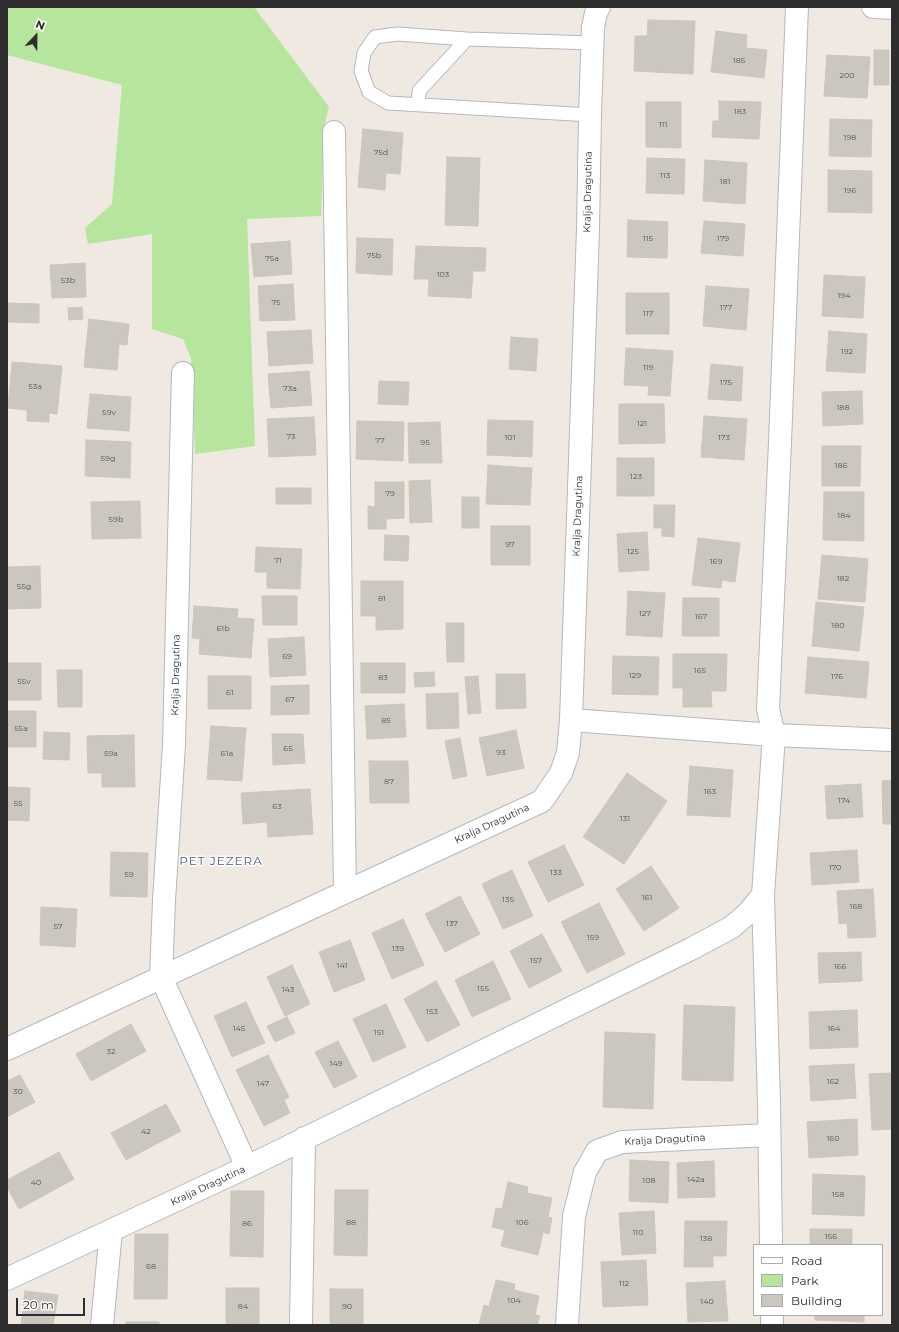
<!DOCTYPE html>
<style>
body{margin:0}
#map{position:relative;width:899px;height:1332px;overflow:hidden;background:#efe9e1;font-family:Montserrat,sans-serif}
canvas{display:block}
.frame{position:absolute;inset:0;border:8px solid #2e2e2e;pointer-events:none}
.legend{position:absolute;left:753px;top:1244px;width:130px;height:72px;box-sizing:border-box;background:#fff;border:1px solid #ababab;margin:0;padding:5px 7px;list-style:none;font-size:12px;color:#2e2e2e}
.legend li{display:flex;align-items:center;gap:8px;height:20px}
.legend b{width:20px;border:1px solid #ababab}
.north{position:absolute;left:16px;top:16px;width:40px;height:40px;-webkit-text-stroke:3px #fff;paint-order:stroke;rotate:22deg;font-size:11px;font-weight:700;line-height:16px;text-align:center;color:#2e2e2e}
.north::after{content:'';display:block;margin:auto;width:14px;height:18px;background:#2e2e2e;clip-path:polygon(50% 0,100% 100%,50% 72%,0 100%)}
.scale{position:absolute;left:16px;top:1298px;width:69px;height:18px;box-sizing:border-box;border:2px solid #2e2e2e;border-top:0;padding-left:5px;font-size:12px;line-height:14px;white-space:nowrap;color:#2e2e2e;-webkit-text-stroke:3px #fff;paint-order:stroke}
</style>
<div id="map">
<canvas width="899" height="1332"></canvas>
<div class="frame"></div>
<ul class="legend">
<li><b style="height:5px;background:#fff"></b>Road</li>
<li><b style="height:11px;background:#b6e59e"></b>Park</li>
<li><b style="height:11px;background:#cbc7bf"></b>Building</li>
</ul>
<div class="north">N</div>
<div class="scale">20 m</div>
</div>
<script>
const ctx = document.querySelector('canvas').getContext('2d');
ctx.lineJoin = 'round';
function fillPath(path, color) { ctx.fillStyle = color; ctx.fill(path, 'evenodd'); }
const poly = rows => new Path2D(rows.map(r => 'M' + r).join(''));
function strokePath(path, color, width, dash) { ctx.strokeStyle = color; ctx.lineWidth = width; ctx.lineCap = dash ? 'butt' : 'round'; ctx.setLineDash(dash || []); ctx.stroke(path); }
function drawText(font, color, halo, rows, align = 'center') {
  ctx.font = font + ' Montserrat,sans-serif'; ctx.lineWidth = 3; ctx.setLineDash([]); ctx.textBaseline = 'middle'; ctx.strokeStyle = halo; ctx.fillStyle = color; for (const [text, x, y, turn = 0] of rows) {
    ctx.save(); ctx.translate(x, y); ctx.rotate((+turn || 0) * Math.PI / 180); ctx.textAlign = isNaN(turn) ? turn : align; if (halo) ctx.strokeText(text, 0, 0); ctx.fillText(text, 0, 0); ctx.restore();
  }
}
fillPath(poly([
 [7,7,254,7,329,107,324,127,321,216,247,219,255,446,195,454,191,358,183,339,152,329,152,234,88,244,85,228,112,204,122,85,7,55]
]), '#b6e59e');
const building = poly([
 [648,20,695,21,693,74,634,71,635,36,647,36,648,20],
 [716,31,747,35,746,48,767,50,764,78,711,72,716,31],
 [874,50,889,50,889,85,874,85,874,50],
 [827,55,870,57,867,98,824,96,827,55],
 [719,101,761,102,759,139,712,137,713,121,719,121,719,101],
 [646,102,681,102,681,148,646,147,646,102],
 [830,119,872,120,871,157,829,156,830,119],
 [363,129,403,133,400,174,386,173,385,190,358,187,363,129],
 [447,157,480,158,478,226,445,225,447,157],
 [647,158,685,159,684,194,646,193,647,158],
 [705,160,747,163,745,204,703,201,705,160],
 [828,170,872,171,872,213,828,212,828,170],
 [628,220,668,222,667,258,627,257,628,220],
 [704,221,745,224,743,256,701,253,704,221],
 [357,238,393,239,392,275,356,273,357,238],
 [290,241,292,274,254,277,251,244,290,241],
 [416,246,486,248,485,271,473,271,471,298,428,296,429,279,414,279,416,246],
 [85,263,86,297,52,298,50,265,85,263],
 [824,275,865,277,863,318,822,316,824,275],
 [293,284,295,320,260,321,258,286,293,284],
 [706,286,749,289,746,330,703,326,706,286],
 [626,293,669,293,669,334,626,334,626,293],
 [7,303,39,304,39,323,7,322,7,303],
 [82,307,83,319,69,320,68,308,82,307],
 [89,319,129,324,127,345,119,344,117,370,84,367,89,319],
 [311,330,313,363,269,366,267,332,311,330],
 [829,331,867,334,865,373,826,371,829,331],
 [511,337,538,339,536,371,509,369,511,337],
 [626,348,673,351,670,396,648,395,649,386,624,385,626,348],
 [12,362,62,366,57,414,49,413,49,422,27,421,27,410,8,408,12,362],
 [711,364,743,367,741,401,708,399,711,364],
 [309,371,312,405,271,408,268,374,309,371],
 [379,381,409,382,408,405,378,404,379,381],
 [862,391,863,424,823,426,822,392,862,391],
 [90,394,131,397,129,431,87,428,90,394],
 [619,404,664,404,665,443,619,444,619,404],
 [704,416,747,419,744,460,701,457,704,416],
 [314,417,316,455,269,457,267,419,314,417],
 [488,420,533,421,532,457,487,455,488,420],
 [357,421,404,422,403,461,356,459,357,421],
 [440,422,442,463,409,463,408,423,440,422],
 [86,440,131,442,130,478,85,476,86,440],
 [822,446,861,446,860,486,822,486,822,446],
 [617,458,654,458,654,496,617,496,617,458],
 [488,465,532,468,530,505,486,504,488,465],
 [430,480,432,522,410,523,409,481,430,480],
 [375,482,404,482,404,518,386,519,386,529,368,529,368,506,375,507,375,482],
 [276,488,311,488,311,504,276,504,276,488],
 [824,492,864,492,864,541,823,540,824,492],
 [462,497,479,497,479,528,462,528,462,497],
 [140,501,141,538,92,539,91,502,140,501],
 [654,505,675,505,674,537,662,536,662,528,654,528,654,505],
 [491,526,530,526,530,565,491,565,491,526],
 [647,532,649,570,619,572,617,534,647,532],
 [385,535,409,536,408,561,384,560,385,535],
 [698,538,740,543,735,582,722,580,721,588,692,585,698,538],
 [256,547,302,549,300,589,267,588,267,572,255,572,256,547],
 [822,555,868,559,865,602,818,599,822,555],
 [40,566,41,608,7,609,7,567,40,566],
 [361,581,403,581,403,629,376,630,376,616,361,616,361,581],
 [628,591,665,593,662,637,626,635,628,591],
 [262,596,297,596,297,625,263,625,262,596],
 [683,598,719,598,719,636,682,636,683,598],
 [816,602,864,607,859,651,812,646,816,602],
 [194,606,238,609,237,618,254,619,251,658,199,654,200,639,192,638,194,606],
 [446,623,464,623,464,662,447,662,446,623],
 [304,637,306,675,270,677,268,639,304,637],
 [673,654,727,654,726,691,711,691,712,707,683,707,683,688,673,688,673,654],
 [613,656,659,657,658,695,612,694,613,656],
 [808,657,869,662,866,698,805,693,808,657],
 [7,663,41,663,41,700,7,700,7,663],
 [361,663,405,663,405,693,361,693,361,663],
 [57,670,82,670,82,707,58,707,57,670],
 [434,672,435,686,415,687,414,673,434,672],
 [496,674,525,674,526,708,496,709,496,674],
 [208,676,251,676,251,709,208,709,208,676],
 [478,676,481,713,468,714,465,677,478,676],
 [309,685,309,714,271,715,271,686,309,685],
 [458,693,459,728,427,729,426,694,458,693],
 [404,704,406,737,367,739,365,706,404,704],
 [7,711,36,711,36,747,7,747,7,711],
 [211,726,246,728,242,781,207,779,211,726],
 [516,730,524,768,487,776,479,738,516,730],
 [44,732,70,733,69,760,43,759,44,732],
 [272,734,303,734,305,763,273,765,272,734],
 [134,735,135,787,102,787,102,773,88,773,87,736,134,735],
 [460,738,467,776,453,779,445,741,460,738],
 [369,761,408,761,409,803,370,803,369,761],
 [690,766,733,770,730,817,687,815,690,766],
 [627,773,667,801,624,864,583,837,627,773],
 [892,780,892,824,883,824,882,781,892,780],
 [861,784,863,817,827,819,825,786,861,784],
 [7,787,30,788,29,821,7,820,7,787],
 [310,789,313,834,268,837,267,822,243,824,241,793,310,789],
 [564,845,584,885,548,902,528,862,564,845],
 [857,850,859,882,812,885,810,853,857,850],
 [111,852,148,853,147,897,110,896,111,852],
 [651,866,679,908,644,931,616,889,651,866],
 [512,870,533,916,503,929,482,884,512,870],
 [873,889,876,937,848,938,847,923,839,924,837,891,873,889],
 [460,896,480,934,445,952,425,914,460,896],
 [599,903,625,954,587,973,561,922,599,903],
 [41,907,77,909,75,947,40,945,41,907],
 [403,919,424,965,392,979,372,933,403,919],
 [542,934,562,971,529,988,510,951,542,934],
 [350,940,365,980,334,992,319,952,350,940],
 [861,952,862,981,819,983,818,953,861,952],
 [493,961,511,999,472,1017,455,980,493,961],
 [292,965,310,1004,285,1016,267,977,292,965],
 [436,981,460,1025,427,1042,404,999,436,981],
 [246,1002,265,1043,232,1057,214,1016,246,1002],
 [386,1004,406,1047,373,1062,353,1019,386,1004],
 [684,1005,735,1007,733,1081,682,1080,684,1005],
 [857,1010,858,1047,810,1049,809,1012,857,1010],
 [287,1017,295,1033,275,1042,267,1026,287,1017],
 [131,1024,146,1051,91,1081,76,1054,131,1024],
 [605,1032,655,1034,653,1109,603,1107,605,1032],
 [338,1041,357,1077,334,1088,315,1052,338,1041],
 [268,1055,289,1097,284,1100,290,1113,264,1126,236,1070,268,1055],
 [854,1064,856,1098,811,1101,809,1066,854,1064],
 [892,1073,892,1129,872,1130,869,1074,892,1073],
 [20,1075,35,1102,7,1117,7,1081,20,1075],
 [166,1104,181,1131,126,1160,111,1133,166,1104],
 [857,1119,858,1155,809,1158,807,1122,857,1119],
 [59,1152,74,1179,19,1209,7,1187,7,1180,59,1152],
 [630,1160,669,1162,668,1203,629,1201,630,1160],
 [714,1161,715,1197,678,1198,677,1163,714,1161],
 [813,1174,865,1176,864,1216,812,1214,813,1174],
 [508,1182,528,1187,527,1193,552,1198,548,1217,552,1218,549,1234,543,1232,538,1255,501,1246,505,1230,492,1227,496,1208,502,1209,508,1182],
 [335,1190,368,1190,367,1256,334,1255,335,1190],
 [231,1191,264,1191,263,1257,230,1256,231,1191],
 [654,1211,656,1253,622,1255,619,1213,654,1211],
 [685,1221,727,1221,726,1256,713,1256,713,1267,684,1267,685,1221],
 [810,1229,852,1229,852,1245,810,1245,810,1229],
 [135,1234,168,1234,167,1299,134,1299,135,1234],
 [646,1260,648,1305,603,1307,601,1262,646,1260],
 [496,1280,515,1284,514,1290,539,1296,535,1315,540,1316,537,1325,479,1325,484,1305,489,1307,496,1280],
 [725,1281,728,1321,688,1322,686,1283,725,1281],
 [226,1288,259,1288,259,1325,226,1325,226,1288],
 [330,1289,363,1289,363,1325,330,1325,330,1289],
 [25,1291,58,1295,53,1325,21,1325,25,1291],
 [815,1315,864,1315,864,1322,815,1320,815,1315],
 [126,1322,159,1322,159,1325,126,1325,126,1322]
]);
fillPath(building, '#cbc7bf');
strokePath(building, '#cbc5ba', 1);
const lane = poly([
 [418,104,419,91,467,39],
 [590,115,388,103,369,92,361,71,364,53,375,37,397,34,467,39,593,43]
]);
const street = poly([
 [873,7,892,8],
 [334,132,345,892],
 [183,373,174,745,164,900,161,977,247,1167],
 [571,720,774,735,892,740],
 [7,1049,542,801,561,773,568,753,571,720,588,229,590,115,593,27,596,13,599,7],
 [771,1245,769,1103,763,895,774,735,768,709,780,442,797,7],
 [7,1279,247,1167,691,949,732,927,748,913,763,895],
 [772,1315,772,1325],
 [102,1325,111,1231],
 [301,1325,304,1138],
 [567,1325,574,1216,585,1172,597,1151,622,1142,769,1135]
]);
strokePath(lane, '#b4b7c1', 15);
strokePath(street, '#b4b7c1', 24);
strokePath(lane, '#fff', 13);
strokePath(street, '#fff', 22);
drawText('8px', '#555452', null, [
 ["185",739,61],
 ["200",847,76],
 ["183",740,112],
 ["111",663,125],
 ["198",850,138],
 ["75d",381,153],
 ["113",665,176],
 ["181",725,182],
 ["196",850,191],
 ["115",648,239],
 ["179",723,239],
 ["75b",374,256],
 ["75a",272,259],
 ["103",443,275],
 ["53b",68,281],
 ["194",844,296],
 ["75",276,303],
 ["177",726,308],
 ["117",648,314],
 ["192",847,352],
 ["119",648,368],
 ["175",726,383],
 ["53a",35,387],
 ["73a",290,389],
 ["188",843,408],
 ["59v",109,413],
 ["121",642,424],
 ["73",291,437],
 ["101",510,438],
 ["173",724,438],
 ["77",380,441],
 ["95",425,443],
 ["59g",108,459],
 ["186",841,466],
 ["123",636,477],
 ["79",390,494],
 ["184",844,516],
 ["59b",116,520],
 ["97",510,545],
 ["125",633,552],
 ["71",278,561],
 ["169",716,562],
 ["182",843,579],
 ["55g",24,587],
 ["81",382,599],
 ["127",645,614],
 ["167",701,617],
 ["180",838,626],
 ["61b",223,629],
 ["69",287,657],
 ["165",700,671],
 ["129",635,676],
 ["176",837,677],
 ["83",383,678],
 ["55v",24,682],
 ["61",230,693],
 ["67",290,700],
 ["85",386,721],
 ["55a",21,729],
 ["65",288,749],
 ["93",501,753],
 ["59a",111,754],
 ["61a",227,754],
 ["87",389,782],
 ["163",710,792],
 ["174",844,801],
 ["55",18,804],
 ["63",277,807],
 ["131",625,819],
 ["170",835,868],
 ["133",556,873],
 ["59",129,875],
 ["161",647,898],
 ["135",508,900],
 ["168",856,907],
 ["137",452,924],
 ["57",58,927],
 ["159",593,938],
 ["139",398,949],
 ["157",536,961],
 ["141",342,966],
 ["166",840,967],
 ["155",483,989],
 ["143",288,990],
 ["153",432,1012],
 ["145",239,1029],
 ["164",834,1029],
 ["151",379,1033],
 ["32",111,1052],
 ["149",336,1064],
 ["162",833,1082],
 ["147",263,1084],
 ["30",18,1092],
 ["42",146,1132],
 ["160",833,1139],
 ["142a",696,1180],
 ["108",649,1181],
 ["40",36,1183],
 ["158",838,1195],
 ["88",351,1223],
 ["106",522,1223],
 ["86",247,1224],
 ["110",638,1233],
 ["156",831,1237],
 ["138",706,1239],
 ["68",151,1267],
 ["112",624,1284],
 ["104",514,1301],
 ["140",707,1302],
 ["84",243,1307],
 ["90",347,1307]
]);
drawText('10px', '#2e2e2e', '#fff', [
 ["Kralja Dragutina",588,192,-89],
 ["Kralja Dragutina",578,516,-88],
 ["Kralja Dragutina",176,675,-89],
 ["Kralja Dragutina",492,824,-25],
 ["Kralja Dragutina",665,1140,-3],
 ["Kralja Dragutina",208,1186,-25]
]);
ctx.letterSpacing = '1px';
drawText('12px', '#4d5680', '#fff', [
 ["PET JEZERA",221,861]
]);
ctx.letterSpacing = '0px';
</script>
